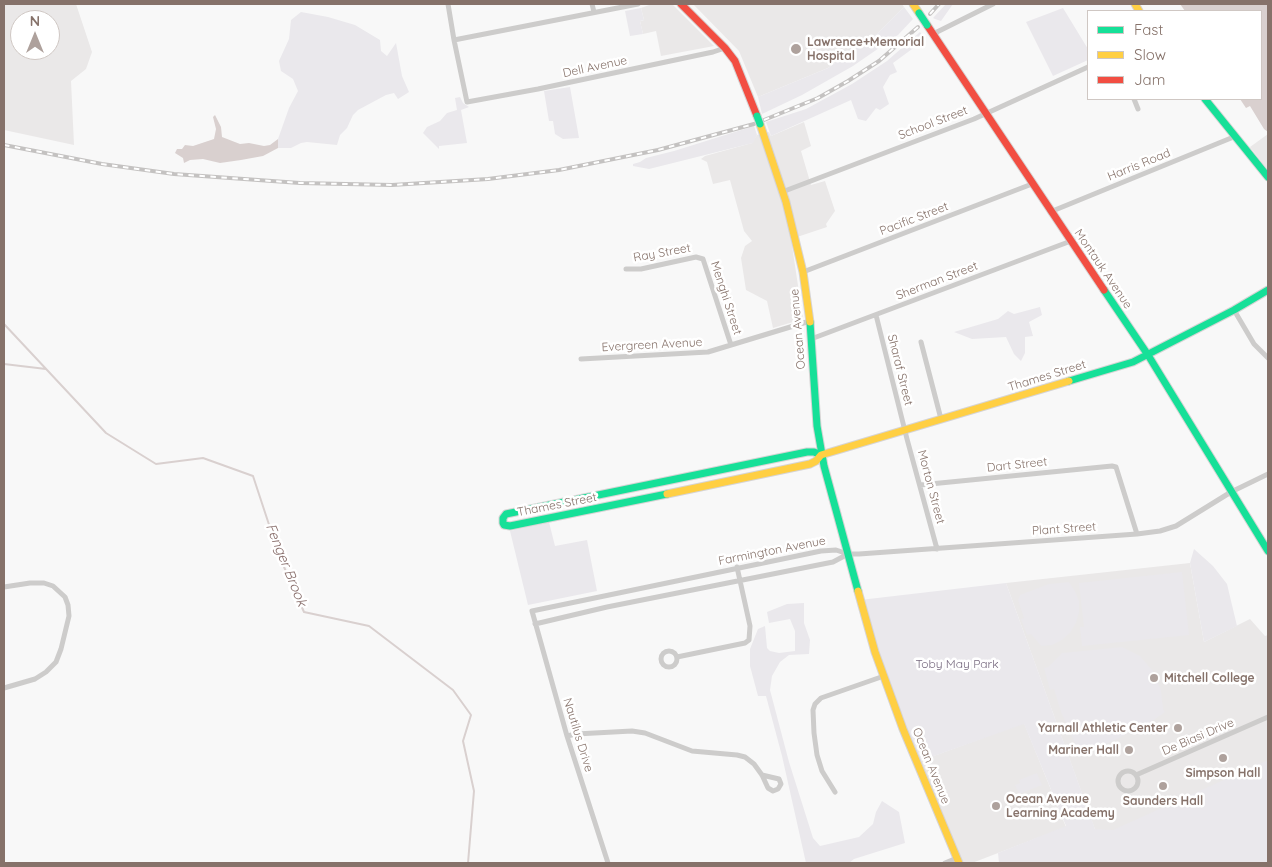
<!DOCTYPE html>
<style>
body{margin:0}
#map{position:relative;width:1272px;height:867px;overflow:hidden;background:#f8f8f8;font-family:Quicksand,sans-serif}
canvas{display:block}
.frame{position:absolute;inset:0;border:5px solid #86726a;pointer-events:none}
.legend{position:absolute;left:1087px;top:10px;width:175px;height:90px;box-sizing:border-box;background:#fff;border:1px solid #cfc7c3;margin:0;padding:6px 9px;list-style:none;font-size:15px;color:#86726a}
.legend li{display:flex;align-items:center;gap:10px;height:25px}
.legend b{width:25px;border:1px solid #cfc7c3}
.north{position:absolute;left:10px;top:10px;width:50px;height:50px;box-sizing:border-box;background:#fff;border:1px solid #cfc7c3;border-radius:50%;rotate:0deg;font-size:14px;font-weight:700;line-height:20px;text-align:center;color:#86726a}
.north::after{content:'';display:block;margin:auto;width:18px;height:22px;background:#aea19c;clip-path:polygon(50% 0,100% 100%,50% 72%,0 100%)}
</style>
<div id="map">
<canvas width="1272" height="867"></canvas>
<div class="frame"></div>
<ul class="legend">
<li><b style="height:6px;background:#16e098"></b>Fast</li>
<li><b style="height:6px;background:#ffcf43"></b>Slow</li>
<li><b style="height:6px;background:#f24e42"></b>Jam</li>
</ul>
<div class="north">N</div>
</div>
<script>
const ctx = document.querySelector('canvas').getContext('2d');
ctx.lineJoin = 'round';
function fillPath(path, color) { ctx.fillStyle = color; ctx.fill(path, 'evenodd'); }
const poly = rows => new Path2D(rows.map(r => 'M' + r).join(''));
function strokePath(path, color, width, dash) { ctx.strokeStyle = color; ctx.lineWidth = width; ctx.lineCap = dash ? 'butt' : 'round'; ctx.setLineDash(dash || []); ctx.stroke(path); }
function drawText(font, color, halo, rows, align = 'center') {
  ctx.font = font + ' Quicksand,sans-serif'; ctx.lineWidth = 5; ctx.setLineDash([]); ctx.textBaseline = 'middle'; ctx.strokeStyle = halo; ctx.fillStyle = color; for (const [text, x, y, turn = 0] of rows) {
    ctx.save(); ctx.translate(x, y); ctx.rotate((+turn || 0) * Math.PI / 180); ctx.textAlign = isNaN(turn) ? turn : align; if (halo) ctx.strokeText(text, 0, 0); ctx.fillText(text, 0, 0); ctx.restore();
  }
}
fillPath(poly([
 [4,4,76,4,92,52,86,69,71,81,74,145,4,130],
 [20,20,50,20,50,50,20,50],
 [652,4,672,4,714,46,661,56,656,31,643,34,640,21,644,20,641,8],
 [693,4,902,4,904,7,877,34,828,68,758,97,739,51],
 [804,122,811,146,801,151,811,185,825,181,835,211,826,224,827,227,791,239,803,319,773,328,767,301,746,290,741,258,745,246,752,241,744,231,730,180,713,184,707,162,701,159,705,156,752,143,757,135,769,132,771,136],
 [1268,134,1268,170,1250,147],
 [1190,563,1204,642,1250,619,1265,636,1268,635,1268,863,1107,863,1006,583],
 [1024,723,1066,827,972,863,959,863,917,762]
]), '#eae8e8');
fillPath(poly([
 [946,4,953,4,941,21,935,19,933,18],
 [904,7,913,19,898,35,853,66,802,95,762,114,758,97,828,68,878,33],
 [641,8,644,20,640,21,643,34,630,36,625,11],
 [1063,8,1088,49,1088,60,1053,76,1026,22],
 [301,12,328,17,355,25,380,40,381,51,387,56,396,43,402,76,409,92,398,99,394,93,386,95,358,110,353,115,347,128,340,135,337,145,307,142,301,143,291,148,278,148,278,139,289,108,298,91,293,79,281,71,279,61,289,39,291,20],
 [920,32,923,36,923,41,893,63,897,72,890,75,883,87,889,104,880,110,876,108,866,121,858,119,851,100,771,136,766,122,806,109,852,84,887,61],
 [570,87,579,138,563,139,555,134,553,121,549,121,544,91],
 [460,97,463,103,469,107,461,110,467,143,439,146,439,149,423,133,427,127,440,121,447,113,457,110,455,98],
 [754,126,757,135,753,143,649,169,633,166,633,164,640,162,646,158,674,151],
 [1040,307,1042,315,1029,322,1033,336,1025,337,1025,353,1021,361,1014,354,1006,337,972,339,954,332,998,319,1008,311,1014,314],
 [549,522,555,546,587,540,597,591,528,605,510,531],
 [1194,549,1213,566,1227,584,1237,626,1204,642,1190,563],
 [1182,572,1189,635,1082,646,1080,627,1084,627,1079,583],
 [1069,582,1075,591,1079,601,1079,612,1076,623,1070,633,1062,640,1052,645,1041,646,1031,634,1027,635,1021,619,1024,618,1018,600,1020,595,1049,584],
 [1006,583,1095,829,1113,830,1268,760,1268,863,999,863,998,853,1066,826,1024,724,917,762,860,600],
 [804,603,804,623,810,640,809,654,789,655,780,662,772,676,770,690,789,762,813,838,820,846,859,837,873,824,876,812,882,801,899,812,905,843,854,859,849,863,806,863,782,756,766,696,758,696,750,666,750,649,758,629,765,626,767,648,770,651,779,653,795,651,795,631,790,619,769,623,767,612,787,604],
 [1122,647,1140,656,1153,671,1161,690,1163,709,1165,712,1143,728,1140,725,1121,737,1087,753,1078,750,1061,712,1054,689,1050,690,1044,668,1048,667,1062,653],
 [1037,773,1042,785,1019,794,1015,785,1020,783,1019,780]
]), '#eae8ec');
fillPath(poly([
 [1180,4,1268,4,1268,132,1264,129,1250,106,1246,108,1240,99,1261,99,1261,11,1185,11],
 [215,115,221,127,222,137,240,144,249,143,264,146,270,145,278,139,278,148,263,156,241,160,220,163,203,159,190,160,184,163,183,158,175,153,177,149,182,149,185,145,193,146,214,139,216,129,213,117]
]), '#d9d0cf');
strokePath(poly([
 [4,324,106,433,156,464,203,458,253,476,280,558,304,612,369,626,453,690,471,715,463,741,474,791,468,863],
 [4,364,46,369]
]), '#d9d0cf', 2);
const fast = poly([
 [1205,99,1268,177],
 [1104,290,1148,355,1268,551],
 [810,322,817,426,824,466,858,591],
 [1069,381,1133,362,1234,310,1268,290],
 [667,494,510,526,504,525,503,523,503,518,506,514,807,452,814,452,821,455]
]);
const slow = poly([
 [913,4,919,13],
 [1135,4,1139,11],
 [760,124,786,202,803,272,810,322],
 [667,494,810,464,816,461,821,455,1069,381],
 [858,591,875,652,903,729,959,863]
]);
const jam = poly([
 [681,4,725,48,735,61,757,116],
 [927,25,1104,290]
]);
strokePath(fast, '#d6d4d4', 9);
strokePath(slow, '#d6d4d4', 9);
strokePath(jam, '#d6d4d4', 9);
strokePath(poly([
 [448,4,454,40,467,102,538,89,713,52,725,48],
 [592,4,594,12],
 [933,34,993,4],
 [454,40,638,4],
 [1134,99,1138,109],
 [782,192,974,119,1088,67],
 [1050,212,1236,136],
 [626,269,641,269,696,257,703,259,731,345],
 [803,272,1032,184],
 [1234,310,1254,344,1268,358],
 [876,315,907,439,937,549],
 [811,339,1071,241],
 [921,342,941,419],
 [581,359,708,352,810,321],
 [920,485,1112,466,1116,467,1137,534],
 [4,587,30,583,44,583,53,586,65,597,68,605,69,616,61,649,56,662,46,672,35,679,4,688],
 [535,624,607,607,833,562,848,554],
 '661 659a8 8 0 1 1 16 0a8 8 0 1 1-16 0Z',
 [677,657,745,643,749,640,750,626,737,567],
 [567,736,576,734,632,731,645,733,692,751,737,755,745,757,754,764,762,775,768,788,773,791,778,789,781,784,779,779,762,775],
 '1118 781a10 10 0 1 1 20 0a10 10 0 1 1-20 0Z',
 [1136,775,1268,717],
 [835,792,822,771,817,755,814,733,813,710,815,704,821,698,884,676],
 [608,863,567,736,532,611,821,551,836,550,848,554,859,554,1137,534,1160,531,1176,526,1231,492,1268,474],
 [945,863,957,858]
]), '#cdcccb', 5);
strokePath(fast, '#16e098', 7);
strokePath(slow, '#ffcf43', 7);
strokePath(jam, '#f24e42', 7);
const rail = poly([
 [930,14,939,4],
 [764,120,818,98,848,81,879,61,918,27],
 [4,145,102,164,174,174,300,183,392,185,488,179,559,170,658,150,754,124]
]);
strokePath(rail, '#c4c2c1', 4);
strokePath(rail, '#fff', 2, [5.5]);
const fastBridge = poly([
 [919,13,927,25],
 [757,116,760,124]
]);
strokePath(fastBridge, '#d6d4d4', 9, []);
strokePath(fastBridge, '#16e098', 7);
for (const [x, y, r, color] of [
 [796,49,6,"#aea19c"],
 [1154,678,5,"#aea19c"],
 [1178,728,5,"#aea19c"],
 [1129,750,5,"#aea19c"],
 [1223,758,5,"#aea19c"],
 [1163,786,5,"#aea19c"],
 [996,806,5,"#aea19c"]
]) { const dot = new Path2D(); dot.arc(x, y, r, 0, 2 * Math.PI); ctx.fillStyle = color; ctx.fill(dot); strokePath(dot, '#fff', 2); }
drawText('bold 12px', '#86726a', '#fff', [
 ["Lawrence+Memorial",807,42],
 ["Hospital",807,56],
 ["Mitchell College",1164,678],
 ["Yarnall Athletic Center",1168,728,"right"],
 ["Mariner Hall",1119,750,"right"],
 ["Simpson Hall",1223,773,"center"],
 ["Ocean Avenue",1006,799],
 ["Learning Academy",1006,813],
 ["Saunders Hall",1163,801,"center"]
], 'left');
drawText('12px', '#86726a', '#fff', [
 ["Dell Avenue",595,67,-12],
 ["School Street",933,123,-21],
 ["Harris Road",1139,165,-22],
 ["Pacific Street",914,219,-21],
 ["Ray Street",662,253,-10],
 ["Montauk Avenue",1103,269,56],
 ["Sherman Street",937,281,-21],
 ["Menghi Street",726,298,72],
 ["Ocean Avenue",798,329,-95],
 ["Evergreen Avenue",652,345,-3],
 ["Sharaf Street",900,370,76],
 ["Thames Street",1047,376,-17],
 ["Dart Street",1017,465,-6],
 ["Morton Street",931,487,75],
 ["Thames Street",557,505,-11],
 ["Plant Street",1064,529,-4],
 ["Farmington Avenue",772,551,-11],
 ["Nautilus Drive",578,735,73],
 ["De Biasi Drive",1198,737,-23],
 ["Ocean Avenue",931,766,68]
]);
drawText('12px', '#76687e', '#fff', [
 ["Toby May Park",957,664]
]);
drawText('italic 14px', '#886e6b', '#fff', [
 ["Fenger Brook",286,565,68]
]);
</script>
